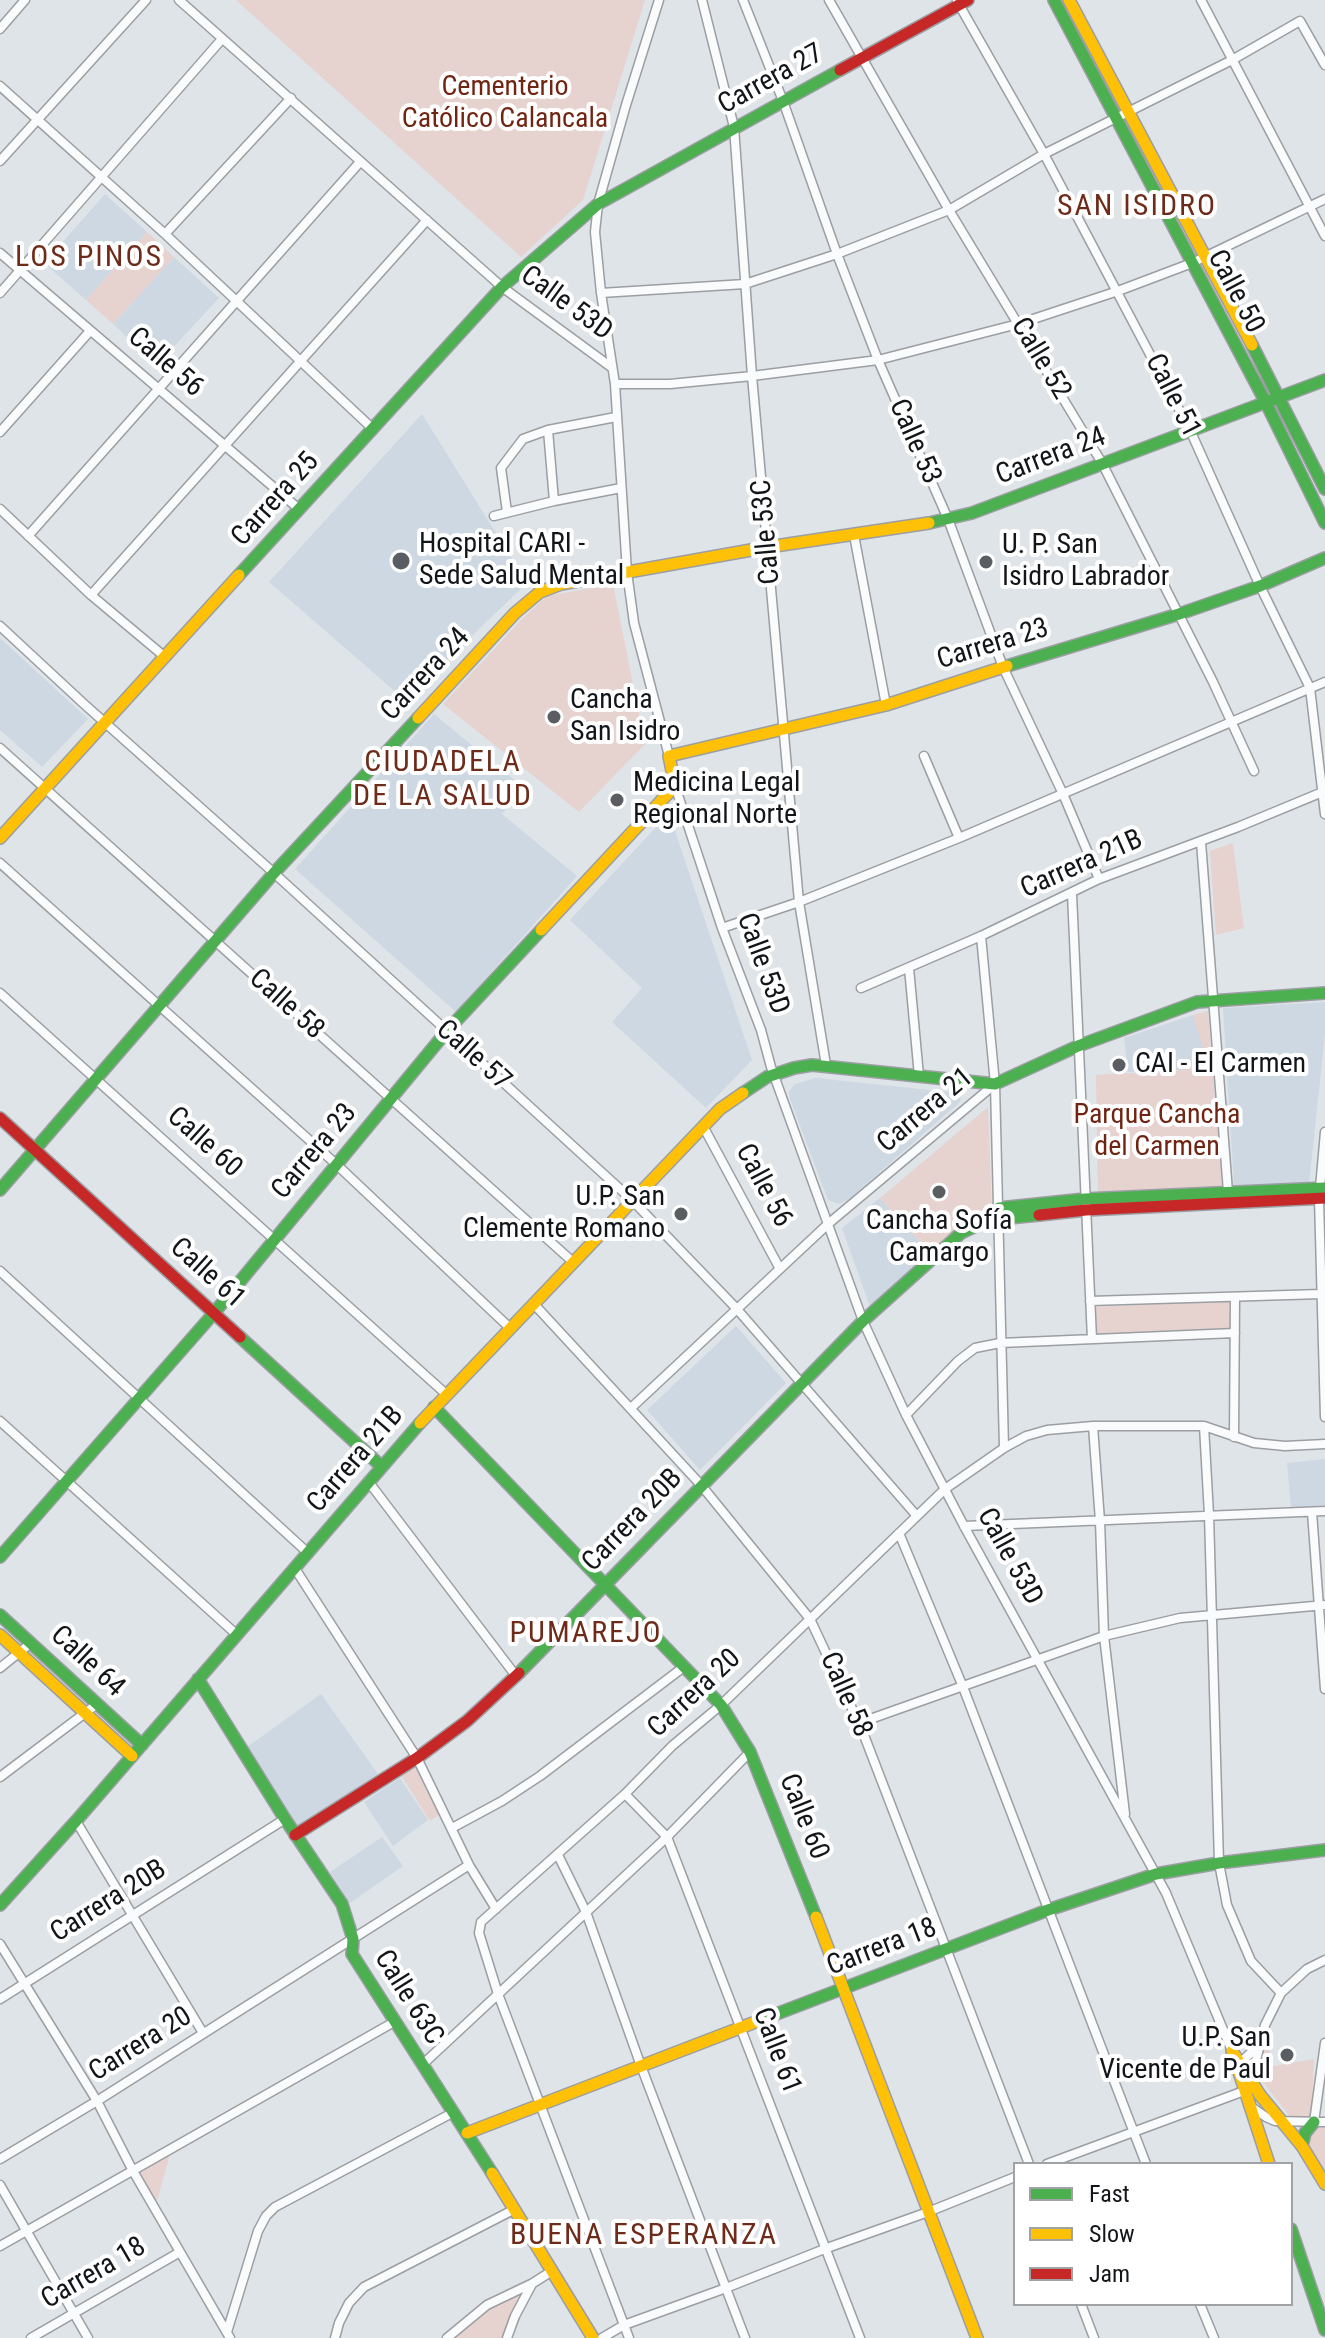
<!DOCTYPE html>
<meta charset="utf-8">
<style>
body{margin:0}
#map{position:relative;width:1325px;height:2338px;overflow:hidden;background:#dfe4e9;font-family:"Roboto Condensed",sans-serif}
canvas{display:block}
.legend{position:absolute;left:1013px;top:2162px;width:280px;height:144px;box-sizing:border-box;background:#fff;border:2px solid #a1a2a3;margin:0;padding:10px 14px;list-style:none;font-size:24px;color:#131619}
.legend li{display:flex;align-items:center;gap:16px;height:40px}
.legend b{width:40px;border:2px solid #a1a2a3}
</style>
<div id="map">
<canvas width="1325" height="2338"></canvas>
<ul class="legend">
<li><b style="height:10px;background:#4caf50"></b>Fast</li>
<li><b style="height:10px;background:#ffc107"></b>Slow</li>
<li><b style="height:10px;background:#c62828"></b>Jam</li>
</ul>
</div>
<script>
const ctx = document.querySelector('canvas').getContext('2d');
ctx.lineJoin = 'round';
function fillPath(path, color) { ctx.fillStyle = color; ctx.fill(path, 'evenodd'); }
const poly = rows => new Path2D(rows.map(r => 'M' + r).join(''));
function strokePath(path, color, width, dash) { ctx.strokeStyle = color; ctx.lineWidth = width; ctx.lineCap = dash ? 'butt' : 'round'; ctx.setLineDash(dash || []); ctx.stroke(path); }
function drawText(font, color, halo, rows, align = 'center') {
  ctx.font = font + ' "Roboto Condensed",sans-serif'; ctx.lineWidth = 8; ctx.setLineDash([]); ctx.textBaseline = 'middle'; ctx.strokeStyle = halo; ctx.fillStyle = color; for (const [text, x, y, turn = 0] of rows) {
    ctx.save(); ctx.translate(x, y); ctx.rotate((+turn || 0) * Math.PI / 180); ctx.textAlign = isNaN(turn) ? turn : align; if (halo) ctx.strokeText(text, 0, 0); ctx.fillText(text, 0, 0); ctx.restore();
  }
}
fillPath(poly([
 [105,194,147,232,86,300,44,263],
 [174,257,219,298,157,365,113,324],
 [422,414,527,583,405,700,269,582],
 [0,638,88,719,42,767,0,730],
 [434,714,524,788,502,814,577,876,456,1012,295,869],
 [669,813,752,1060,706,1108,612,1022,642,988,570,920],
 [1325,1002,1325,1035,1309,1184,1234,1186,1223,1008],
 [1193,1015,1207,1058,1185,1070,1128,1072,1124,1038],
 [816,1078,958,1093,961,1098,960,1102,849,1199,839,1204,828,1200,790,1099,789,1091,795,1084],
 [880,1198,930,1253,870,1307,842,1228],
 [736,1326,786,1383,700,1470,647,1410],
 [1325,1459,1325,1505,1291,1508,1287,1463],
 [321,1694,378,1774,298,1826,247,1747],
 [400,1778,428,1820,393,1846,364,1802],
 [382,1837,403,1866,350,1903,330,1872]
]), '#ced8e2');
fillPath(poly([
 [236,0,645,0,583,200,521,257],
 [147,232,174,257,113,324,86,300],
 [613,584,645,744,579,812,443,704,521,620,547,596],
 [1233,843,1244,928,1216,935,1210,851],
 [1208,1011,1222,1186,1098,1198,1096,1075,1185,1070,1206,1058,1193,1015],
 [988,1107,992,1215,971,1222,930,1253,880,1198],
 [1229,1301,1231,1328,1096,1334,1096,1307],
 [417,1764,442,1813,430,1821,400,1774],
 [1266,2034,1270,2035,1269,2067,1314,2059,1311,2124,1325,2125,1325,2175,1299,2128,1263,2082,1260,2061],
 [170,2154,156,2205,139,2170],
 [524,2292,504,2338,452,2338,475,2316]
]), '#e6d2cf');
const street = poly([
 [179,0,502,287,611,367],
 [659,0,626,105,598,204,595,232,601,293,615,384,627,572,634,623,669,756],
 [702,0,734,127,752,376,799,902,826,1065],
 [743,0,783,101,837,254,878,360,948,519,1003,667,1063,794,1099,879],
 [829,0,949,210,1102,463,1213,682,1254,771],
 [1201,0,1325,236],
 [957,1,1044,154,1190,430,1260,586,1310,688,1325,814],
 [0,29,25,0],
 [0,86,165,234,373,429],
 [0,161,146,0],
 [165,234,291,98],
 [0,253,299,509],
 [0,293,222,39],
 [601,293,745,284,837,254,949,210,1044,154,1232,60,1300,21,1325,65],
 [615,384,670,384,752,376,878,360,1018,324,1118,291,1192,263,1325,199],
 [548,430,554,501],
 [0,432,90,331],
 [0,509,91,595,165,657],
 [507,512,501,468,523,439,548,430,616,417],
 [494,516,554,501,621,488],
 [854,535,886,705],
 [28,536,360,162],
 [91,595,427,220],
 [0,626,84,704,274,873,632,1200,736,1308,916,1515],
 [0,748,573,1262],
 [924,756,959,838],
 [675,786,722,928,761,1030,771,1067,863,1321,906,1415,964,1526,1166,1893,1232,2051],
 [1201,842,1228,1192],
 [0,863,336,1164,510,1328],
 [1072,894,1092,1339],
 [722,928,799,902,959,838,1325,682],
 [981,936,995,1084,1004,1448],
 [909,968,919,1076],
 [861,988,981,936,1099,879,1238,827,1325,791],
 [0,993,446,1394],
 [703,1126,780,1269],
 [1325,1132,1319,1199,1325,1417],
 [0,1271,307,1552],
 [1090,1301,1321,1294],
 [533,1303,701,1485,810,1619,862,1730,1029,2164],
 [631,1408,828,1224,995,1084],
 [906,1415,958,1361,975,1348,1000,1343,1235,1333],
 [0,1421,236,1634],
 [1093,1426,1100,1521,1104,1636,1125,1814],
 [1204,1426,1209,1515,1219,1863,1227,1905,1251,1961,1281,1993],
 [1234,1437,1235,1297],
 [368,1481,516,1676],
 [1312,1512,1325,1689],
 [964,1526,1325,1511],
 [899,1533,963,1687,1146,2164],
 [294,1567,417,1758,469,1865,496,1909],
 [0,1668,31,1643],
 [859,1723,1104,1636,1180,1618,1325,1605],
 [0,1777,97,1704],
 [625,1794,667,1837,860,2338],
 [76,1821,203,2033],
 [452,1828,502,1801,540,1776,685,1666],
 [558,1855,586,1912,641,2066,745,2338],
 [0,1944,97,2101,133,2171,230,2338],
 [0,1999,285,1819],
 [1240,2063,1258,2046],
 [422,2065,667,1837,750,1752],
 [1251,2080,1265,2025,1281,1993,1307,1969,1325,1960],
 [1250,2106,1266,2117,1275,2121,1325,2122],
 [1314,2122,1325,2043],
 [0,2159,97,2101,469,1865],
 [1047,2164,1244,2091],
 [0,2185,88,2338],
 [0,2246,394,2022],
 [1081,2304,1094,2338],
 [1200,2304,1214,2338],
 [227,2332,258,2231,266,2216,275,2207,454,2112],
 [31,2338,180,2252],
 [335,2338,339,2323,349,2303,364,2287,513,2210],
 [447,2338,487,2305,533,2283,552,2271],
 [507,2338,515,2316,532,2284],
 [602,2338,624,2325,726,2288,827,2248,928,2212,1015,2177],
 [629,2338,498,1994,479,1933,481,1922,625,1794,672,1746,721,1705,945,1489,1004,1448,1026,1436,1047,1430,1093,1426,1204,1426,1254,1443,1285,1446,1325,1444]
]);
const fast = poly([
 [1054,0,1265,401,1325,523],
 [1252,345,1325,489],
 [929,523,972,513,1325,380],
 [239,575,502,287,598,204,840,70],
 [1007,666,1179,614,1260,586,1325,558],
 [743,1093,767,1077,794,1068,812,1065,995,1084,1078,1046,1197,1002,1325,993],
 [0,1190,274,873,418,718],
 [989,1220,999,1208,1085,1199,1325,1188],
 [240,1337,381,1466],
 [434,1407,721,1705,750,1752,816,1917],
 [0,1557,214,1313,446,1032,541,930],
 [0,1615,142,1745],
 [519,1673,863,1321,961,1233,989,1220,1039,1215],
 [198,1679,285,1819,342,1904,353,1939,352,1954,492,2173],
 [0,1905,76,1821,420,1423],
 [758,2021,1048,1910,1156,1874,1219,1863,1325,1850],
 [1302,2146,1305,2133,1314,2122],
 [1291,2229,1325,2330]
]);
const slow = poly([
 [1069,0,1252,345],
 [418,718,515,613,540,592,561,584,768,547,929,523],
 [0,838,239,575],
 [541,930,675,786,669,756,886,705,1007,666],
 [420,1423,720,1109,743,1093],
 [0,1635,132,1756],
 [816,1917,977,2338],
 [1232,2051,1260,2095,1302,2146,1325,2184],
 [1237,2066,1269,2164],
 [467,2133,758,2021],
 [492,2173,593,2338]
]);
const jam = poly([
 [840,70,968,0],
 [0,1118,240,1337],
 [1039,1215,1086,1210,1325,1198],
 [295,1835,417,1758,467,1721,519,1673]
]);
strokePath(street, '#9b9ea2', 11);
strokePath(fast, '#9b9ea2', 14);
strokePath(slow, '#9b9ea2', 14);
strokePath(jam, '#9b9ea2', 14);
strokePath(street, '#fafbfc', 8);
strokePath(fast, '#4caf50', 11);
strokePath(slow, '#ffc107', 11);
strokePath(jam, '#c62828', 11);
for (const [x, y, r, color] of [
 [401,561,10,"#5a5e62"],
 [986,562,8,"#5a5e62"],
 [554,717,8,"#5a5e62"],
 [617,800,8,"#5a5e62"],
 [1119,1065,8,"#5a5e62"],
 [939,1192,8,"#5a5e62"],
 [681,1214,8,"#5a5e62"],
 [1287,2055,8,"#5a5e62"]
]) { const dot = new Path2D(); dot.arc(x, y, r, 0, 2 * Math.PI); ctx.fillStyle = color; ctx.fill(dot); strokePath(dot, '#fff', 3); }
drawText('28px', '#131619', '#fff', [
 ["Carrera 27",771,80,-29],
 ["Calle 50",1235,292,62],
 ["Calle 53D",566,304,36],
 ["Calle 52",1040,359,59],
 ["Calle 56",165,363,41],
 ["Calle 51",1172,396,63],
 ["Calle 53",914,442,66],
 ["Carrera 24",1051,457,-21],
 ["Carrera 25",276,500,-48],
 ["Calle 53C",767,532,-95],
 ["Carrera 23",993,645,-17],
 ["Carrera 24",426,675,-47],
 ["Carrera 21B",1082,865,-24],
 ["Calle 53D",762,964,70],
 ["Calle 58",286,1005,42],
 ["Calle 57",473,1056,42],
 ["Carrera 21",926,1111,-40],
 ["Calle 60",204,1143,42],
 ["Carrera 23",315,1152,-50],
 ["Calle 56",763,1186,62],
 ["Calle 61",207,1274,42],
 ["Carrera 21B",356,1460,-49],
 ["Carrera 20B",633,1521,-46],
 ["Calle 53D",1009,1557,61],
 ["Calle 64",87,1662,43],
 ["Carrera 20",695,1694,-43],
 ["Calle 58",845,1695,66],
 ["Calle 60",803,1817,68],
 ["Carrera 20B",109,1902,-32],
 ["Carrera 18",882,1948,-21],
 ["Calle 63C",408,1998,58],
 ["Carrera 20",141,2045,-32],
 ["Calle 61",776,2051,69],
 ["Carrera 18",94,2274,-30]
]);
drawText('28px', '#702513', '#fff', [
 ["Cementerio",505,88],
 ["Católico Calancala",505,120],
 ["Parque Cancha",1157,1116],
 ["del Carmen",1157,1148]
]);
drawText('28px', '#131619', '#fff', [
 ["Hospital CARI -",419,545],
 ["Sede Salud Mental",419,577],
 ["U. P. San",1002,546],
 ["Isidro Labrador",1002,578],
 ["Cancha",570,701],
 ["San Isidro",570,733],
 ["Medicina Legal",633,784],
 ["Regional Norte",633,816],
 ["CAI - El Carmen",1135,1065],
 ["U.P. San",665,1198,"right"],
 ["Clemente Romano",665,1230,"right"],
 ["Cancha Sofía",939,1222,"center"],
 ["Camargo",939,1254,"center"],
 ["U.P. San",1271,2039,"right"],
 ["Vicente de Paul",1271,2071,"right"]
], 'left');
ctx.letterSpacing = '2px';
drawText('30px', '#6e2b1a', '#fff', [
 ["SAN ISIDRO",1137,207],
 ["LOS PINOS",89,258],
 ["CIUDADELA",443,763],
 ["DE LA SALUD",443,797],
 ["PUMAREJO",586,1634],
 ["BUENA ESPERANZA",644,2236]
]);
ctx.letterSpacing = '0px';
</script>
